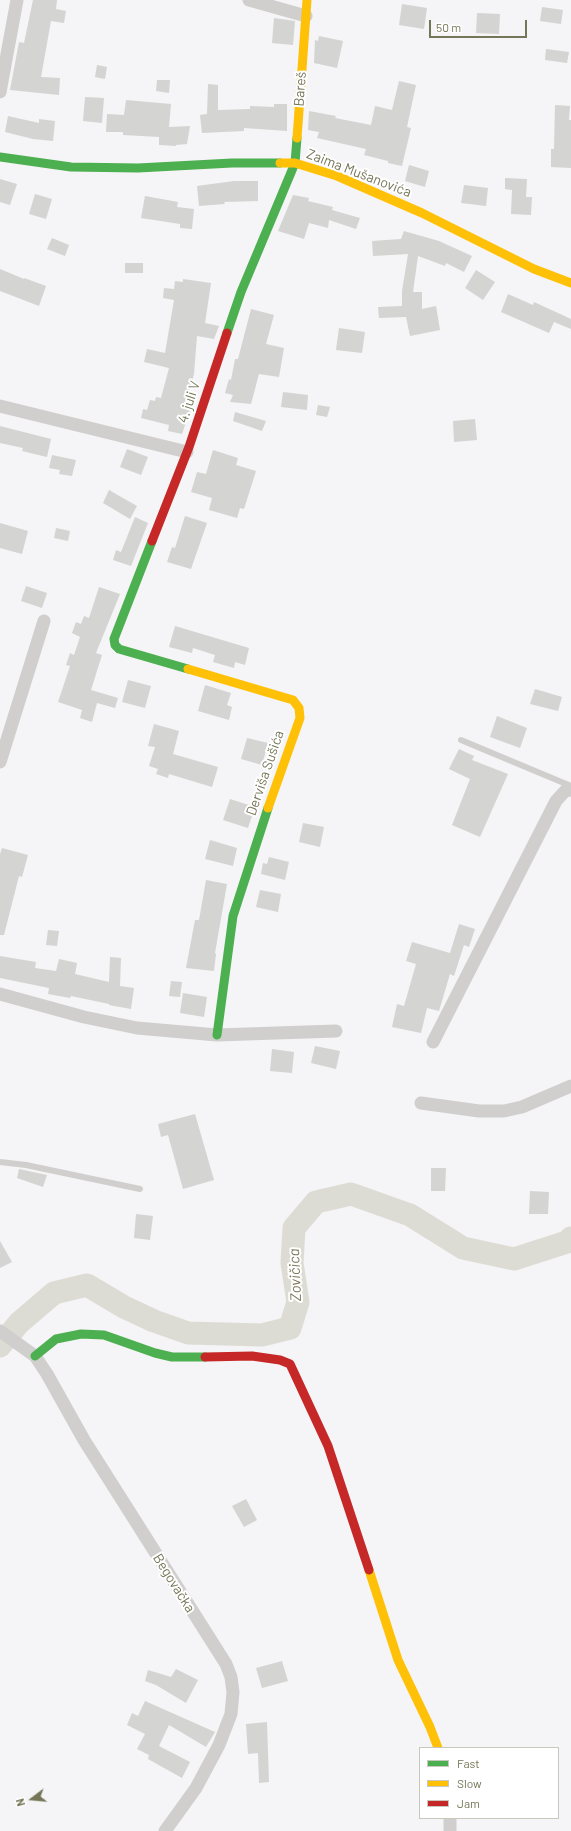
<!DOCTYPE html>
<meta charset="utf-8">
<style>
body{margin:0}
#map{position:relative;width:571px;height:1831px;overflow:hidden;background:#f5f4f6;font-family:Barlow,sans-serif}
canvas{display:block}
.legend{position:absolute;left:419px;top:1747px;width:140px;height:72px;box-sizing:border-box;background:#fff;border:1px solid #c8c8bc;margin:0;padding:5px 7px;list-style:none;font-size:12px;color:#757657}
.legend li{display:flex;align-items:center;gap:8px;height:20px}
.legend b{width:20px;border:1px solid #c8c8bc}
.north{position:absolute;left:12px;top:1779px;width:40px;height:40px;-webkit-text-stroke:3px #fff;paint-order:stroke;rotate:254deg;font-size:11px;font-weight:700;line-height:16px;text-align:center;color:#757657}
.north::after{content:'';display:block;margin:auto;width:14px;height:18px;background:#757657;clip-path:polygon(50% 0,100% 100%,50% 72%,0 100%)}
.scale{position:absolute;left:429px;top:20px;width:98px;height:18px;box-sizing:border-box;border:2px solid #757657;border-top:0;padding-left:5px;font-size:12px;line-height:14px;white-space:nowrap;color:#757657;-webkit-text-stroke:3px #fff;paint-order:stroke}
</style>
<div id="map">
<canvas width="571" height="1831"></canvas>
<ul class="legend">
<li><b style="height:5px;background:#4caf50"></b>Fast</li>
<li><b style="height:5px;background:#ffc107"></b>Slow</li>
<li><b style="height:5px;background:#c62828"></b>Jam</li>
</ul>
<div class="north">N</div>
<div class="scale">50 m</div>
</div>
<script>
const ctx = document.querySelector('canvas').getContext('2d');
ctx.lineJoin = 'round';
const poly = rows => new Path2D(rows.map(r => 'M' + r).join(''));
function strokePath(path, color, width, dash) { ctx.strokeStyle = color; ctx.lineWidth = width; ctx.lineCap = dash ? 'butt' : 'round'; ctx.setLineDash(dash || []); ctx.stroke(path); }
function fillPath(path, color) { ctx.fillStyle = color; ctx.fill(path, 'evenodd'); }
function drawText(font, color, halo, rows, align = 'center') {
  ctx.font = font + ' Barlow,sans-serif'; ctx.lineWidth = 4; ctx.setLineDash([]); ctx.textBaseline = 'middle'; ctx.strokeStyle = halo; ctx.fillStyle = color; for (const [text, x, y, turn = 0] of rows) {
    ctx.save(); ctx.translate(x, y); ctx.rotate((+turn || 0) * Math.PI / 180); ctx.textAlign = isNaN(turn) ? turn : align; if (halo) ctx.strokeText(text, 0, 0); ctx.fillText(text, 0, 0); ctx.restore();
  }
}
strokePath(poly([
 [0,1346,19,1323,54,1293,87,1285,124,1307,154,1321,188,1333,262,1335,290,1328,298,1302,292,1263,294,1228,316,1202,351,1194,410,1215,463,1248,514,1259,567,1242,571,1238]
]), '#dddcd4', 23);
fillPath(poly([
 [33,0,57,0,56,9,66,11,64,23,51,21,41,77,60,78,59,95,10,90,19,42,24,43],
 [402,4,427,8,424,29,399,25],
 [542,7,563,10,561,24,540,21],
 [477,13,500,14,499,34,476,33],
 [274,18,295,21,293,45,272,43],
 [319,36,343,41,337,68,314,63,315,40,318,41],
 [546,49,569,52,567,63,545,60],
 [97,65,107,67,105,79,95,77],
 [157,80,170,80,169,93,156,91],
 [399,81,416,85,407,127,411,128,402,166,388,163,388,161,364,155,366,149,317,138,319,132,308,130,309,111,336,116,335,118,371,125,375,106,392,110],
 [208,84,218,85,218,110,250,109,250,106,274,107,274,104,287,104,287,131,244,128,244,131,202,133,200,115,207,114],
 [85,97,104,98,102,123,83,121],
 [126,100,171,104,169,127,190,126,187,144,176,145,176,146,159,145,159,137,123,135,123,132,106,132,107,114,124,115],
 [555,105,570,106,569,120,571,120,571,168,551,167,551,149,554,149],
 [8,116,39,123,39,119,55,121,53,141,33,139,5,132],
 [409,165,429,171,425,187,405,181],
 [505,178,527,179,526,197,532,197,531,215,511,214,512,190,505,189],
 [0,179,17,184,10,205,0,202],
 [234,181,258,181,258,201,224,202,225,204,199,206,197,186],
 [464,185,488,188,486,206,461,203],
 [35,194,52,199,46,219,29,214],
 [293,195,309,198,308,201,333,207,332,210,360,218,356,229,329,220,328,228,309,223,304,239,278,231],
 [145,196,178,202,177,207,194,209,192,229,180,228,180,224,141,218],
 [404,231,439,241,472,256,464,272,446,263,445,266,418,256,413,292,422,292,422,309,436,306,440,330,410,336,406,317,379,318,378,307,402,306,402,291,408,254,373,256,372,241,401,239],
 [52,238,69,245,65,256,47,249],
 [125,263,143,263,143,273,125,273],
 [0,269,24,279,24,278,46,286,39,306,0,291],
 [476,270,495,282,483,300,465,288],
 [183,279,211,283,205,323,219,326,214,339,197,336,194,374,188,395,195,396,182,434,168,431,169,425,141,418,143,409,147,410,150,400,155,401,156,397,161,398,169,368,144,362,147,349,165,353,174,300,163,298,164,288,174,289,175,281,183,282],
 [508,294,533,305,534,302,571,319,571,329,554,322,549,333,501,312],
 [251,309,274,315,266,344,284,348,279,377,259,374,251,404,230,402,233,395,225,393,229,379,231,380,235,359,238,359],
 [339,328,365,332,362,353,336,350],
 [283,392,308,395,307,410,281,407],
 [318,405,330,407,327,417,316,415],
 [235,412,266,421,262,431,233,421],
 [475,419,477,440,454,442,453,421],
 [0,426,51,439,47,457,22,451,23,448,0,443],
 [127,449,148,457,141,475,120,467],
 [213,450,238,458,236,465,256,471,244,509,240,508,237,518,209,510,212,498,191,492,197,472,206,474],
 [52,455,76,460,72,476,59,474,60,470,49,468],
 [109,490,137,506,130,519,103,503],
 [185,516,207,523,191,569,167,562,172,547,175,548],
 [135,517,148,523,131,566,113,560,116,550,121,552],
 [0,523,28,531,22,554,0,548],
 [56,528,70,531,68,541,54,538],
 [26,586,47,593,42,608,21,601],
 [99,587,120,594,96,653,102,655,91,690,118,698,115,708,97,703,92,722,80,718,82,710,58,702,70,666,66,665,70,653,74,655,80,637,72,633,76,622,81,624,84,616,89,618],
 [175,626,249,648,245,665,235,662,234,668,213,662,215,655,193,648,192,653,169,647],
 [128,680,151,686,145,708,122,702],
 [205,685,231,693,227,705,232,707,229,720,198,711],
 [535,689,562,697,558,711,530,704],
 [497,716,527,728,520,748,490,737],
 [154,724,179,731,173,754,218,767,212,787,169,774,168,778,156,774,158,769,149,766,155,747,148,746],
 [247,738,268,743,262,765,241,759],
 [459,749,474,756,472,760,508,774,480,837,452,825,470,779,449,769],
 [230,799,255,807,248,828,223,820],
 [303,823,324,827,320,847,299,842],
 [210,840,237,848,233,866,205,859],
 [2,848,28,855,22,877,19,876,4,935,0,935,0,854],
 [269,857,289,862,285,880,261,874,263,863,267,864],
 [206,880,227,884,215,953,216,954,214,971,186,968,195,920,199,920],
 [260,890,281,894,278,912,256,907],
 [459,924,475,929,469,947,464,945,454,976,450,974,439,1011,427,1008,421,1033,392,1027,397,1004,404,1006,416,964,406,961,412,942,450,953],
 [48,930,59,931,57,946,46,945],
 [0,956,36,962,35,968,56,971,59,959,77,963,75,974,109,982,110,957,121,958,120,986,134,988,131,1009,109,1005,109,1004,71,996,70,998,48,994,49,988,0,978],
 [171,981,182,982,180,997,169,996],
 [183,993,207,997,204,1017,180,1013],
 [315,1046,340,1051,336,1069,311,1063],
 [272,1049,294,1052,292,1073,270,1071],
 [195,1114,214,1180,183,1189,168,1135,161,1137,158,1124],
 [431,1168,446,1168,445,1191,431,1191],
 [19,1169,47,1175,43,1187,17,1178],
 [530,1191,549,1192,548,1214,529,1214],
 [136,1214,153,1216,150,1240,134,1238],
 [0,1241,12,1262,0,1268],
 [246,1499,257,1520,244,1527,232,1506],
 [282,1661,288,1681,262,1688,256,1668],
 [176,1669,198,1680,186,1703,156,1685,145,1681,148,1670,171,1677],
 [145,1701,215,1732,206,1747,169,1725,159,1746,190,1762,182,1778,148,1759,149,1755,137,1749,145,1734,127,1725,132,1713,138,1716],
 [267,1722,269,1782,259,1783,258,1753,248,1754,246,1724]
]), '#d4d4d2');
strokePath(poly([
 [461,740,571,786],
 [0,1162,26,1165,140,1189]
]), '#d0cfce', 6);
strokePath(poly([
 [249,0,306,16],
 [0,92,17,0],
 [0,406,187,452],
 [0,762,44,621],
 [0,994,84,1017,137,1028,217,1035,336,1031],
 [433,1042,556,801,565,791,571,790],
 [421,1103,479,1111,504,1111,522,1107,571,1086],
 [0,1331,35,1356,47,1374,84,1440,226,1664,231,1677,233,1692,231,1714,219,1745,196,1788,165,1831],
 [450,1818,450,1831]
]), '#d0cfce', 13);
strokePath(poly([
 [0,157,71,167,138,168,232,163,280,163],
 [227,333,241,292,295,163,297,138],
 [152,541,114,639,115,645,119,649,188,669],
 [217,1035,233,916,268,808],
 [35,1356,56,1339,81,1334,104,1335,155,1353,172,1357,205,1357]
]), '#4caf50', 9);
strokePath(poly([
 [297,138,307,0],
 [280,163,295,163,337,176,422,213,534,269,571,283],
 [188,669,293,700,299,708,300,718,268,808],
 [369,1570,398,1660,430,1727,438,1748]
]), '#ffc107', 9);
strokePath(poly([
 [152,541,189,447,227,333],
 [205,1357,252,1356,280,1360,290,1364,328,1446,369,1570]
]), '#c62828', 9);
drawText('14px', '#757657', '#fff', [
 ["Bareš",300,89,-86],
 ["Zaima Mušanovića",359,173,21],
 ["4. juli V",189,402,-72],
 ["Derviša Sušića",265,773,-71],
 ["Begovačka",174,1583,58]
]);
drawText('italic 15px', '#7d775a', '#fff', [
 ["Zovičica",295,1275,-92]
]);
</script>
